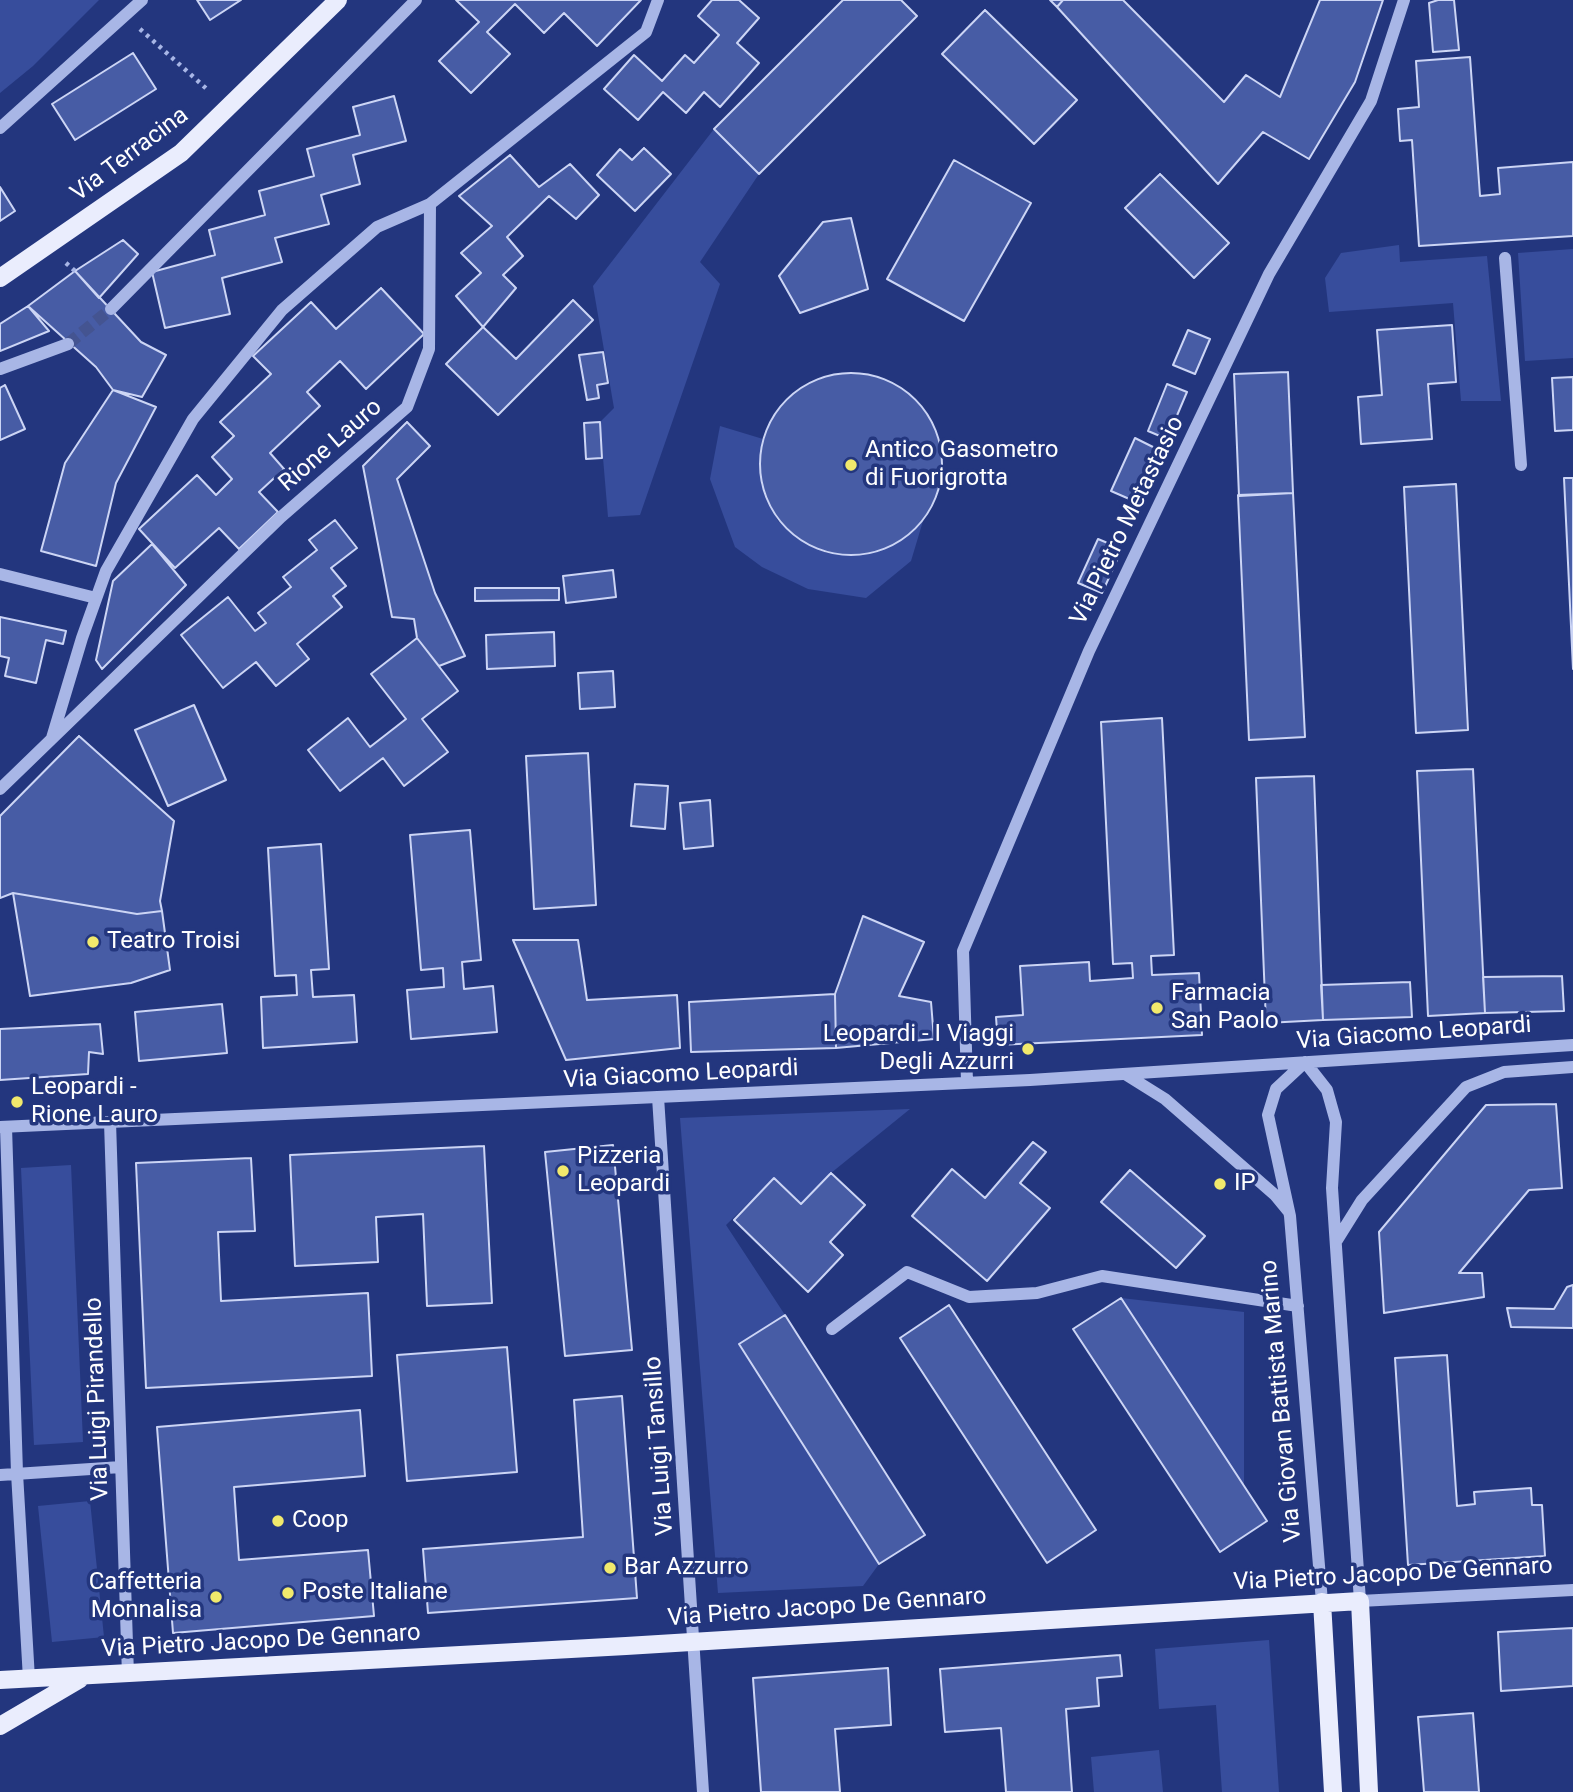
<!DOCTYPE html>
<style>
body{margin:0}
canvas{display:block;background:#23367e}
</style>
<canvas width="1573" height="1792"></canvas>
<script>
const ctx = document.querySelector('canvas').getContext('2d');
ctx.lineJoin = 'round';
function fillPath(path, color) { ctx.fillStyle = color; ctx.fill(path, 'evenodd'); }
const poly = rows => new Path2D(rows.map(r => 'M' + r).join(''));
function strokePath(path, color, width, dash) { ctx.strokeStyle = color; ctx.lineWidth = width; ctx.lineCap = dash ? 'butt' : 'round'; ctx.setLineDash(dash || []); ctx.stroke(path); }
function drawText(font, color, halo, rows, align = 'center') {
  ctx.font = font + ' Roboto,sans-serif'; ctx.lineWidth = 7; ctx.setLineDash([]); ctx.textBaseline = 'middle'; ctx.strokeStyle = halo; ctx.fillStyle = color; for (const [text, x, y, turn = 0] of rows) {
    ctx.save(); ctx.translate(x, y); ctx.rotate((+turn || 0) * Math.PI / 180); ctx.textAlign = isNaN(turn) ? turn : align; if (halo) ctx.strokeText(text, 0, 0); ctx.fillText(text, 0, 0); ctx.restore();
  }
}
fillPath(poly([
 [0,0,99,0,33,66,0,93],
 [714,129,759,174,700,262,720,284,640,515,608,517,600,422,614,408,593,286],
 [1399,245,1400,262,1487,256,1501,401,1461,401,1453,303,1329,312,1325,278,1341,253],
 [1573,249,1573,358,1525,361,1518,253],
 [720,426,763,439,761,484,778,521,810,546,827,553,859,555,897,543,923,521,911,561,866,598,808,589,762,567,735,547,710,479],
 [910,1109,831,1173,801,1204,774,1178,726,1225,785,1315,740,1344,879,1564,863,1586,718,1593,680,1118],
 [71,1165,83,1442,34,1445,21,1168],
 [1121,1298,1244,1312,1244,1487],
 [90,1501,104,1637,52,1642,38,1506],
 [1269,1640,1279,1792,1222,1792,1216,1705,1159,1709,1155,1649],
 [1159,1750,1163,1792,1094,1792,1091,1757]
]), '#374d9c');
const building = poly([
 [197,0,241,0,210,20,197,0],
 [456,0,641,0,597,46,564,13,544,33,515,4,487,32,510,54,471,93,439,61,479,22,456,0],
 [712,0,739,0,759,18,737,43,759,63,720,107,704,92,686,113,663,92,638,120,604,89,634,55,662,81,685,55,694,63,719,35,698,16,712,0],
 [843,0,901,0,917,16,759,174,714,129,843,0],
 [1050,0,1063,0,1057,7,1050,0],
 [1063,0,1123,0,1224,102,1246,75,1280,97,1320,0,1383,0,1355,82,1309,159,1263,132,1218,184,1057,7,1063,0],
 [1438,0,1454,0,1459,50,1433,52,1429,3,1438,0],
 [985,10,1077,100,1034,144,942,54,985,10],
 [133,53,156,89,75,140,52,104,133,53],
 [1470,57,1480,196,1500,194,1498,168,1573,162,1573,236,1419,246,1412,140,1400,141,1398,109,1419,107,1416,61,1470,57],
 [394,96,406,141,353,155,360,184,321,195,329,224,275,238,282,262,222,278,230,314,165,328,152,272,215,255,209,230,265,215,259,191,314,176,307,149,360,135,353,107,394,96],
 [644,148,671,174,635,211,597,175,620,149,632,160,644,148],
 [510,155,539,187,570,164,599,195,576,219,549,196,507,237,523,256,503,275,516,288,483,327,456,296,481,273,461,253,492,226,459,196,510,155],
 [954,160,1031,203,964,321,887,279,954,160],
 [1160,174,1229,243,1194,278,1125,208,1160,174],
 [0,187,15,211,0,221,0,187],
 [851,218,868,289,800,313,779,276,823,222,851,218],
 [123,240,138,254,99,298,75,271,123,240],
 [75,271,141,342,166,355,142,397,113,390,96,367,28,306,75,271],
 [381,288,424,334,366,389,340,361,307,392,320,406,270,453,284,469,259,492,278,512,239,549,219,528,175,568,139,529,197,475,216,495,232,479,212,457,234,436,220,422,271,374,253,356,311,302,336,329,381,288],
 [573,300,593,320,498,415,446,364,483,327,516,359,573,300],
 [28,306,49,331,0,351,0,324,28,306],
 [1452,325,1456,382,1428,384,1432,439,1361,444,1358,397,1382,395,1377,330,1452,325],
 [1188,330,1210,339,1195,374,1173,365,1188,330],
 [603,352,608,383,597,385,599,398,587,400,579,355,603,352],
 [1288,372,1293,493,1239,496,1234,374,1288,372],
 '760 464a91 91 0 1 1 182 0a91 91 0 1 1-182 0Z',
 [1573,377,1573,430,1555,431,1552,378,1573,377],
 [1167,384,1187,392,1167,439,1148,431,1167,384],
 [5,385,25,429,0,440,0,388,5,385],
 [113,390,156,407,116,483,96,566,41,551,65,463,113,390],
 [407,422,430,446,397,479,435,593,465,656,439,666,417,638,414,619,392,617,363,466,407,422],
 [600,422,602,458,586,459,584,423,600,422],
 [1135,438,1157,449,1134,501,1111,491,1135,438],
 [1564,478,1573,478,1573,669,1564,478],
 [1456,484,1468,730,1416,733,1404,487,1456,484],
 [1293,493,1305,737,1249,740,1238,495,1293,493],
 [335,520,357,548,331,568,346,586,333,596,342,607,297,644,309,659,276,686,256,662,223,688,181,635,228,597,255,631,266,623,258,613,291,587,283,577,317,550,309,540,335,520],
 [1098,539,1122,549,1102,593,1078,583,1098,539],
 [152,544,186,585,102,669,96,660,113,581,152,544],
 [613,570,616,597,566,603,563,576,613,570],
 [475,588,559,588,559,600,475,601,475,588],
 [0,617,66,631,63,644,46,640,36,683,5,676,9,658,0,656,0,617],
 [554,632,555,666,487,669,486,635,554,632],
 [417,638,458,691,422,719,448,752,404,786,383,758,340,791,308,750,348,718,370,747,406,719,371,674,417,638],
 [613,671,615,707,580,709,578,673,613,671],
 [194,705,226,780,168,806,135,730,194,705],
 [1162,718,1174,955,1151,956,1152,975,1199,973,1202,1035,998,1045,996,1017,1023,1015,1020,966,1089,962,1090,981,1133,978,1132,963,1113,964,1101,722,1162,718],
 [79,736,174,821,160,901,162,911,137,914,13,893,0,898,0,816,79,736],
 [588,753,596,905,534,909,526,756,588,753],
 [1473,769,1485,1013,1428,1016,1417,771,1473,769],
 [1314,776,1323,1020,1266,1023,1256,778,1314,776],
 [635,784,668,786,665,829,631,826,635,784],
 [710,800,713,846,684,849,680,803,710,800],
 [470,830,481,960,462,962,464,989,493,986,497,1032,411,1039,407,990,444,987,443,968,421,970,410,835,470,830],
 [321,844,329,969,311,970,313,997,354,995,357,1042,263,1048,261,997,297,995,296,975,275,976,268,848,321,844],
 [13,893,137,914,162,911,170,970,131,983,30,996,13,893],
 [863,916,924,942,899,996,931,1002,934,1039,836,1048,835,994,863,916],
 [513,940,578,940,587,1000,677,995,680,1048,566,1060,513,940],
 [1562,976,1564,1011,1485,1013,1483,977,1562,976],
 [1410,982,1412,1017,1323,1020,1321,985,1410,982],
 [835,994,836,1048,691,1052,689,1002,835,994],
 [222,1004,227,1053,139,1061,135,1012,222,1004],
 [100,1024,103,1054,89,1052,88,1074,0,1080,0,1029,100,1024],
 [1556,1104,1562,1188,1529,1190,1459,1273,1482,1273,1484,1297,1384,1313,1379,1232,1486,1105,1556,1104],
 [1033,1142,1046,1152,1020,1183,1050,1208,987,1281,912,1216,952,1169,985,1198,1033,1142],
 [613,1145,632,1350,565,1356,545,1152,613,1145],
 [484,1146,492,1303,427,1306,423,1214,376,1217,378,1262,295,1266,290,1155,484,1146],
 [251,1158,255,1231,218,1232,221,1301,368,1293,372,1376,146,1388,136,1163,251,1158],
 [1130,1170,1205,1236,1176,1268,1101,1202,1130,1170],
 [831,1173,865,1205,830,1242,843,1255,808,1292,734,1220,774,1178,801,1204,831,1173],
 [1573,1285,1573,1328,1511,1327,1507,1308,1554,1309,1567,1287,1573,1285],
 [1121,1298,1267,1521,1220,1552,1073,1329,1121,1298],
 [949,1305,1096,1530,1047,1563,900,1338,949,1305],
 [785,1315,925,1535,879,1564,739,1344,785,1315],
 [507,1347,517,1472,407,1481,397,1355,507,1347],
 [1447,1355,1457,1506,1475,1504,1474,1492,1531,1488,1532,1505,1542,1505,1545,1556,1408,1565,1395,1358,1447,1355],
 [622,1396,637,1598,428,1613,423,1549,583,1537,574,1400,622,1396],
 [360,1410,365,1476,234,1487,239,1560,368,1550,374,1616,173,1633,157,1427,360,1410],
 [1573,1628,1573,1686,1501,1691,1498,1632,1573,1628],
 [1120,1655,1122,1676,1097,1678,1099,1706,1066,1709,1072,1792,1006,1792,1001,1728,945,1732,940,1669,1120,1655],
 [888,1668,891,1725,835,1729,840,1792,761,1792,753,1678,888,1668],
 [1473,1713,1479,1792,1424,1792,1418,1717,1473,1713]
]);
fillPath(building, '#475ca5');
strokePath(building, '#ccd5f5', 2);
strokePath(poly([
 [68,344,111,309]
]), '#445491', 12, [12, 6]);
strokePath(poly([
 [140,29,209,91],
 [66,263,75,271]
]), '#a8b6e6', 4.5, [3.5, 5]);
strokePath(poly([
 [0,128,142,0],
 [1505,258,1521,465],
 [111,309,416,0],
 [0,369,68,344],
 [0,574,96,598],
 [52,738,82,638,106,571,193,419,282,310,377,227,430,204,646,32,658,0],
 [0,789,281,517,407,407,429,349,430,204],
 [1305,1062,1327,1090,1336,1122,1332,1188,1360,1601,1573,1590],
 [1304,1063,1276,1089,1268,1115,1290,1216,1322,1602],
 [1125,1074,1165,1099,1275,1195,1289,1212],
 [967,1082,963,951,1089,651,1269,274,1371,101,1404,0],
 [658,1097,703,1792],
 [110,1122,128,1675],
 [0,1127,1030,1080,1573,1045],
 [6,1127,17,1473,29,1679],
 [1337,1240,1362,1200,1466,1087,1504,1072,1573,1067],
 [832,1329,907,1272,969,1297,1037,1293,1102,1276,1298,1306],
 [0,1475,121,1467]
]), '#a8b6e6', 12);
strokePath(poly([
 [0,278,181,153,338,0],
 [1322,1602,1333,1792],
 [0,1680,626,1646,1360,1601,1369,1792],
 [0,1726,80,1679]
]), '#eaedfd', 18);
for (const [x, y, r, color] of [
 [851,465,7,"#f1e96c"],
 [93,942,7,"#f1e96c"],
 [1157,1008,7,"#f1e96c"],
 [1028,1049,7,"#f1e96c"],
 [17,1102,7,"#f1e96c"],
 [563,1171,7,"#f1e96c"],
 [1220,1184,7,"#f1e96c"],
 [278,1521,7,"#f1e96c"],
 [610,1568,7,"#f1e96c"],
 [288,1593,7,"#f1e96c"],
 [216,1597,7,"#f1e96c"]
]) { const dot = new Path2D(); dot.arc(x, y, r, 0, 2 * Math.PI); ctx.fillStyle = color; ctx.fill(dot); strokePath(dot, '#23367e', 2.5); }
drawText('24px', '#fff', '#23367e', [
 ["Via Terracina",130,155,-37],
 ["Rione Lauro",331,446,-41],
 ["Via Pietro Metastasio",1128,521,-64],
 ["Via Giacomo Leopardi",1414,1034,-4],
 ["Via Giacomo Leopardi",681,1075,-3],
 ["Via Luigi Pirandello",98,1399,-92],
 ["Via Giovan Battista Marino",1282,1401,-95],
 ["Via Luigi Tansillo",660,1446,-94],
 ["Via Pietro Jacopo De Gennaro",1393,1575,-3],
 ["Via Pietro Jacopo De Gennaro",827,1608,-4],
 ["Via Pietro Jacopo De Gennaro",261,1642,-3]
]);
drawText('24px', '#fff', '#23367e', [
 ["Antico Gasometro",865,451],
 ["di Fuorigrotta",865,479],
 ["Teatro Troisi",107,942],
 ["Farmacia",1171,994],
 ["San Paolo",1171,1022],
 ["Leopardi - I Viaggi",1014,1035,"right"],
 ["Degli Azzurri",1014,1063,"right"],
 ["Leopardi -",31,1088],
 ["Rione Lauro",31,1116],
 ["Pizzeria",577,1157],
 ["Leopardi",577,1185],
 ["IP",1234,1184],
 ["Coop",292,1521],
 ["Bar Azzurro",624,1568],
 ["Caffetteria",202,1583,"right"],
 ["Monnalisa",202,1611,"right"],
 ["Poste Italiane",302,1593]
], 'left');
</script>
